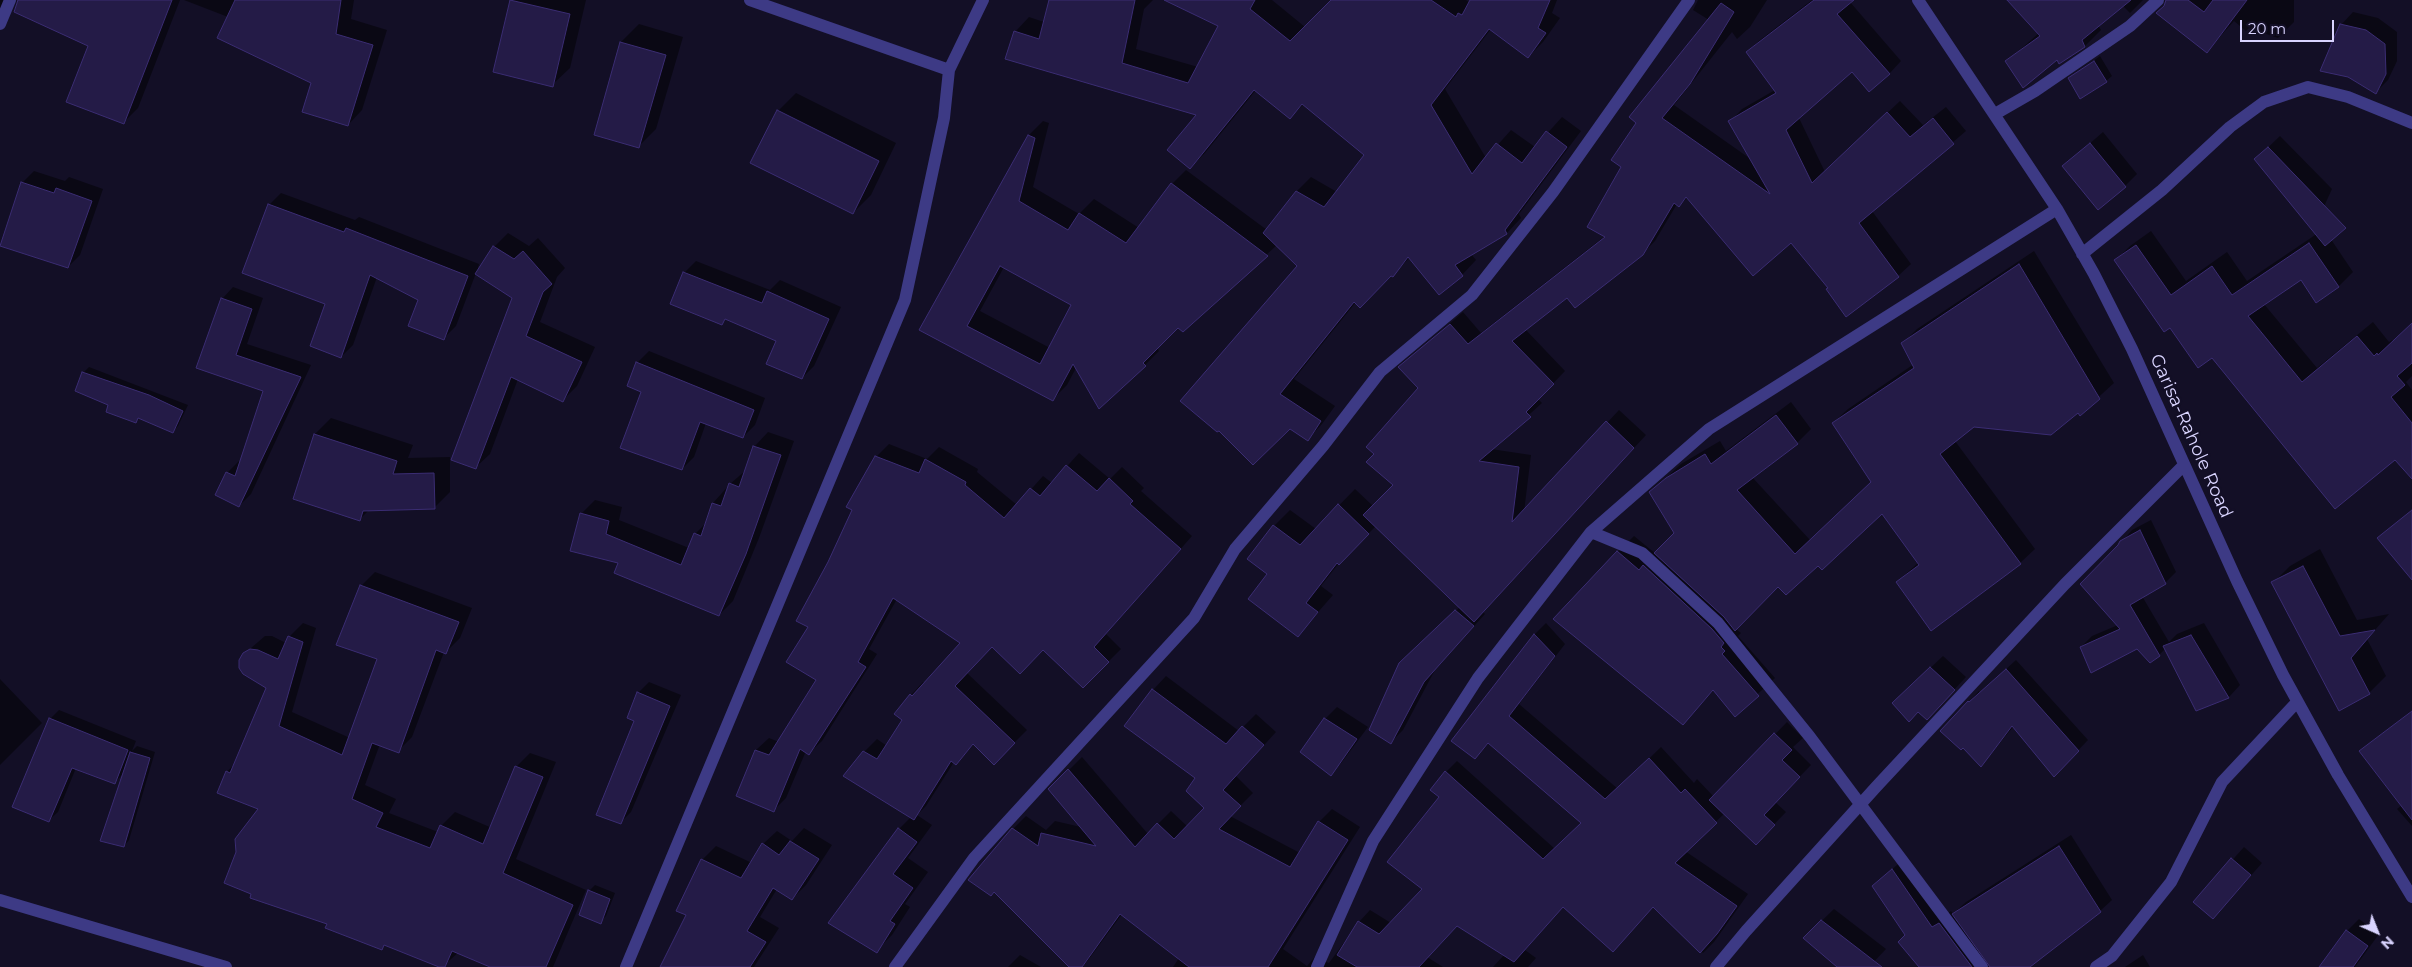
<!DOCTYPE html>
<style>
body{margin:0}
#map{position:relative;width:2412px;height:967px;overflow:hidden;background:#130f26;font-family:Montserrat,sans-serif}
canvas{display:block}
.north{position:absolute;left:2352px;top:907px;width:50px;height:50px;-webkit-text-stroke:4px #130f26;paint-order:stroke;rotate:136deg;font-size:14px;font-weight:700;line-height:20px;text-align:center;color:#d9d4ff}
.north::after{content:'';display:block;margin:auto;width:18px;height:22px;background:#d9d4ff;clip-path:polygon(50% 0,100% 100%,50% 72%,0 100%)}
.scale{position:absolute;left:2240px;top:20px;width:94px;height:22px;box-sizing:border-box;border:2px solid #d9d4ff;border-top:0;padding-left:6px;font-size:15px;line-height:18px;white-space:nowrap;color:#d9d4ff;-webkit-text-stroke:4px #130f26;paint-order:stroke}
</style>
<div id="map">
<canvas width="2412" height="967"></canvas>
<div class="north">N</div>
<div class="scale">20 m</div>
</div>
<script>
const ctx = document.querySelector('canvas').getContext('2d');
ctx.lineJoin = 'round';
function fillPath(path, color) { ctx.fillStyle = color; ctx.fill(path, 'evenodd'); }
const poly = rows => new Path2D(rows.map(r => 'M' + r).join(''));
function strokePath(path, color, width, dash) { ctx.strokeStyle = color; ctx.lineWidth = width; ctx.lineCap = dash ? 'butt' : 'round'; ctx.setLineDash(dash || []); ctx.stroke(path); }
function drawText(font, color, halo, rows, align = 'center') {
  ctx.font = font + ' Montserrat,sans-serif'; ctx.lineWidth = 4.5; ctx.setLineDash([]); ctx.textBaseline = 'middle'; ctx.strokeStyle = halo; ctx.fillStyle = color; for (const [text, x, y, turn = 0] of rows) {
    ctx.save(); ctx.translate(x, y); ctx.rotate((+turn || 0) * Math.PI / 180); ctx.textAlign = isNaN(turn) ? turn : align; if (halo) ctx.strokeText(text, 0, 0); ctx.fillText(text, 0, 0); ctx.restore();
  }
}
fillPath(poly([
 [0,0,9,0,0,24],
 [19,0,180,0,138,108,123,123,90,46],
 [184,0,354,0,351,19,387,30,362,110,348,125,313,82,228,17],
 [511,0,586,0,570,68,552,85,494,71],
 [1050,0,1153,0,1144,9,1136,49,1198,67,1220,26,1167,0,1272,0,1305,27,1333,0,1466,0,1470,3,1472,0,1557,0,1552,13,1560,18,1543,42,1528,57,1491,29,1445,89,1486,158,1511,130,1535,147,1562,117,1581,131,1519,214,1521,218,1507,233,1471,254,1476,260,1462,275,1410,257,1393,275,1356,302,1294,379,1335,406,1322,424,1308,439,1290,428,1253,464,1298,266,1277,245,1183,331,1178,327,1157,348,1159,351,1145,365,1076,368,1067,385,1053,399,921,329,1029,135,1043,121,1049,123,1033,187,1079,214,1094,199,1139,228,1172,184,1186,170,1267,230,1297,191,1311,177,1337,192,1366,154,1304,104,1290,117,1256,90,1205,153,1190,168,1198,114,1015,32,1029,17,1044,22],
 [1004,267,1073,305,1050,348,980,311],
 [1698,0,1767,0,1750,27,1737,39,1732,32,1674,105,1752,160,1730,122,1742,109,1775,90,1747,52,1760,40,1812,0,1851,0,1850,2,1901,61,1889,74,1853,71,1799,118,1825,172,1900,101,1923,125,1946,107,1966,131,1872,211,1911,264,1898,276,1847,315,1830,288,1792,241,1688,197,1679,205,1677,204,1655,241,1642,254,1567,296,1525,329,1565,371,1538,399,1542,403,1491,449,1531,455,1524,512,1619,410,1646,435,1483,612,1485,614,1436,668,1403,730,1391,742,1413,651,1460,607,1376,526,1339,563,1321,586,1333,595,1298,635,1269,574,1249,559,1274,526,1290,510,1316,529,1355,489,1373,506,1394,484,1376,454,1419,388,1400,367,1463,312,1481,333,1605,236,1709,20,1693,10],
 [2009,0,2143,0,2130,13,2122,5,2098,25,2101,30,2085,46,2060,63,2057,58,2006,62,2039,33],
 [2167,0,2294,0,2294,22,2278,38,2249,28,2246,31,2234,21,2207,51,2157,13,2167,2],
 [2353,12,2378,18,2397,32,2397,61,2388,80,2376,92,2341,25],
 [639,24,683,37,656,129,638,147,595,134,621,42],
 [2100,56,2112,76,2106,81,2069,79],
 [796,93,896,143,871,195,853,213,778,111],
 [2103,132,2137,174,2125,186,2064,166],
 [2280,136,2332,189,2321,213,2256,159],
 [34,171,65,181,69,177,103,189,80,255,68,267,22,183],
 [281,193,355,220,359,217,479,264,477,273,494,247,508,233,529,246,538,238,565,268,557,277,540,322,595,347,577,386,563,400,518,379,490,454,475,468,513,298,476,273,456,326,444,338,420,299,377,277,353,345,341,357,326,303,269,205],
 [2324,229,2353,272,2339,286,2317,301,2301,278,2264,304,2317,368,2373,322,2389,342,2392,340,2394,341,2412,324,2412,376,2406,382,2412,390,2412,477,2396,458,2170,326,2116,260,2130,246,2151,231,2186,281,2227,252,2247,281],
 [2034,251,2114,383,2080,414,2079,412,1974,426,1955,441,2035,549,2020,563,1897,582,1919,562,1882,512,1818,564,1779,585,1736,629,1741,633,1738,636,1775,678,1735,715,1714,690,1683,724,1618,552,1634,536,1656,554,1676,533,1651,492,1681,464,1720,441,1726,451,1791,402,1811,429,1797,443,1752,477,1810,540,1873,482,1833,423,1848,409,1914,364,1902,344,1917,329],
 [696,261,770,290,780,280,841,307,814,366,802,378,778,341,727,318,722,324,684,273],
 [233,287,263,298,247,344,311,365,251,494,239,506,217,495,227,473,239,461,241,462,265,390,198,367,222,299],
 [649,351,765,398,755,425,743,437,706,423,694,457,682,469,643,391,637,363],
 [89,367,188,405,178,426,172,432,140,418,135,422,110,405,83,373],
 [331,418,413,445,408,458,450,457,450,492,434,508,369,510,359,520,294,499,315,434],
 [768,432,794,441,759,538,733,601,719,615,620,562,581,514,595,500,622,507,619,520,689,548,695,534,707,522,713,503,730,484,746,470,754,447],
 [889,444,927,459,939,447,978,469,977,472,1017,505,1043,476,1052,483,1079,453,1110,479,1122,467,1144,488,1141,491,1192,536,1106,634,1121,649,1083,687,1043,648,992,645,967,673,1027,730,994,763,974,744,956,763,954,762,926,806,917,815,932,825,908,858,928,872,905,904,910,907,892,935,876,951,899,829,911,817,864,752,877,739,887,746,903,720,895,713,911,695,923,682,925,683,962,643,897,599,869,649,877,654,822,741,809,753,806,751,786,798,774,810,738,795,756,750,769,738,779,742,817,680,810,627,830,562,876,457],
 [2151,520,2176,572,2165,583,2142,596,2169,642,2177,634,2204,623,2240,685,2229,697,2166,648,2159,655,2138,648,2081,647,2092,636,2118,625,2119,546,2132,530],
 [2320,549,2357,620,2389,614,2367,639,2386,676,2369,693,2273,583,2290,566],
 [375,572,472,608,460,638,446,652,444,652,412,737,398,751,380,744,365,785,396,799,389,813,438,832,441,826,455,812,492,828,516,767,530,753,556,762,516,859,586,890,553,967,493,967,459,952,442,967,385,945,382,948,328,923,260,808,227,772,235,763,267,688,244,654,265,636,272,636,286,643,289,637,303,623,316,628,292,712,350,738,379,659,361,586],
 [1546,623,1565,644,1519,704,1618,789,1661,747,1694,783,1697,779,1714,797,1787,722,1803,738,1793,747,1811,765,1775,802,1786,812,1756,843,1725,813,1685,851,1748,894,1714,942,1703,953,1654,906,1613,951,1563,906,1525,950,1536,958,1528,967,1493,967,1504,955,1457,925,1427,957,1443,967,1173,967,1179,958,1122,914,1089,959,1082,967,1071,967,1013,829,1026,816,1046,830,1055,821,1081,827,1050,789,1082,757,1148,834,1171,811,1188,827,1206,808,1196,778,1126,726,1153,690,1166,676,1239,731,1256,714,1276,732,1236,776,1253,793,1230,816,1300,853,1319,822,1332,809,1360,827,1283,949,1307,966,1321,950,1321,960,1329,963,1359,922,1370,910,1391,923,1424,888,1446,772,1457,761,1555,849,1582,823,1490,742,1475,758,1453,741,1535,634],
 [1943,656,1966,677,1939,706,1919,710,1906,691],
 [2016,660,2088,740,2064,765,2014,726,1981,765,1963,747,1941,731,1979,691,1980,693],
 [0,679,42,723,0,765],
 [649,682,681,695,631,812,620,823,638,693],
 [1337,707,1368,727,1342,762,1331,774,1302,752,1325,719],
 [59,710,136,741,132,751,137,746,155,752,129,840,124,846,124,773,115,782,76,768,58,812,49,820,50,719],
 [2412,710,2412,826,2397,809,2402,805,2361,752],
 [804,828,832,845,806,885,792,899,777,889,760,917,779,928,754,967,662,967,688,915,702,860,716,846,752,863,763,844,777,831,792,841],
 [2071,835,2112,900,2100,911,2028,967,1993,967,1985,956,1973,967,1921,967,1907,935,1873,886,1905,858,1944,916,1951,911,1953,914,1966,902],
 [2244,847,2262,863,2224,906,2195,902],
 [595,885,615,893,606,916,600,922,589,891],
 [1834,909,1886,949,1869,967,1839,967,1804,938],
 [2359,919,2379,934,2355,967,2321,967,2347,931],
 [1020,955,1041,967,1008,967],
 [2143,955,2150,967,2125,967]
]), '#0007');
const building = poly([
 [18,0,172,0,124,124,66,102,88,46,14,12,18,0],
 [235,0,341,0,336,34,373,45,348,126,302,112,311,83,217,38,235,0],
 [510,0,570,14,553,87,493,72,510,0],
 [1049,0,1135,0,1122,63,1188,83,1218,26,1164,0,1255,0,1250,9,1290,41,1331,0,1431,0,1456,17,1458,13,1462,15,1470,0,1550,0,1538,28,1546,33,1528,58,1489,29,1431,105,1472,174,1496,143,1522,163,1546,131,1567,147,1505,230,1507,234,1455,265,1463,276,1439,295,1408,257,1393,277,1391,276,1360,308,1354,302,1280,394,1321,421,1308,441,1290,429,1253,465,1219,431,1217,432,1180,401,1297,266,1263,233,1296,191,1324,207,1364,155,1302,104,1290,119,1254,90,1190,169,1167,150,1196,115,1005,59,1014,31,1039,39,1049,0],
 [1814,0,1854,0,1837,14,1890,74,1869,92,1852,72,1786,130,1812,183,1887,112,1910,137,1933,118,1954,144,1859,223,1899,277,1846,317,1826,289,1828,288,1791,243,1753,276,1686,197,1679,207,1674,203,1643,255,1575,308,1567,298,1512,341,1554,384,1526,412,1531,417,1479,461,1519,467,1512,522,1606,421,1634,448,1474,622,1363,515,1393,485,1366,462,1374,454,1366,447,1418,388,1398,367,1450,324,1468,344,1605,237,1587,227,1621,167,1611,160,1636,123,1629,117,1721,3,1734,12,1690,84,1662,118,1770,194,1728,121,1776,93,1746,52,1814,0],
 [2007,0,2131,0,2082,40,2085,47,2059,64,2057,60,2023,88,2005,61,2040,36,2007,0],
 [2166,0,2188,0,2204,12,2213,0,2247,0,2207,53,2156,13,2164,6,2166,0],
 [2340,24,2366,30,2385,44,2386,74,2376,94,2348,77,2320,71,2340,24],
 [620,42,666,55,639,148,594,135,620,42],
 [2094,61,2107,82,2080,99,2068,78,2094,61],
 [777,110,879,161,853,214,750,163,777,110],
 [1028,135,1035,138,1019,201,1068,230,1079,213,1126,243,1171,183,1268,256,1183,332,1178,328,1143,363,1146,366,1099,409,1073,364,1053,401,919,330,1028,135],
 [1000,266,1071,305,1040,364,967,326,1000,266],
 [2090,143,2126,187,2098,210,2062,166,2090,143],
 [2268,147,2346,228,2325,246,2254,159,2268,147],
 [21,182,54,193,56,188,92,201,68,268,0,246,21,182],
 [268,204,344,232,346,228,468,276,444,340,408,326,418,300,370,275,341,358,310,346,325,304,242,273,268,204],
 [2309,243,2339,287,2316,303,2301,280,2248,316,2302,382,2357,336,2374,356,2377,353,2378,355,2412,323,2412,363,2397,376,2405,385,2391,397,2412,423,2412,479,2395,460,2335,509,2212,358,2198,368,2170,328,2164,332,2114,260,2136,245,2171,295,2212,266,2232,295,2309,243],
 [493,246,514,259,523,251,552,284,543,292,526,336,582,362,563,402,511,377,476,469,451,460,512,298,475,274,493,246],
 [2019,264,2100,399,2080,416,2078,413,2051,435,1974,427,1940,454,2021,564,1931,631,1896,582,1919,565,1882,514,1822,570,1818,566,1786,595,1778,587,1735,631,1724,617,1654,553,1674,533,1649,492,1666,478,1705,454,1711,464,1776,415,1798,444,1737,490,1795,554,1871,482,1832,423,1914,368,1901,343,2019,264],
 [683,272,762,303,767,291,829,319,802,379,766,364,776,341,725,319,722,325,670,304,683,272],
 [221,298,252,309,236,355,301,377,239,507,215,495,226,472,235,476,263,391,196,368,221,298],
 [636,362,754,410,743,438,700,422,682,470,620,448,641,392,627,386,636,362],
 [82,372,149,395,183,411,173,433,138,418,136,423,106,412,108,405,75,391,82,372],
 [314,434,397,461,393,474,434,473,435,509,363,511,360,521,293,499,314,434],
 [753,446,781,455,746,554,719,616,614,573,618,563,570,551,580,513,609,521,606,534,681,565,694,533,701,536,712,503,721,506,729,483,739,487,753,446],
 [875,456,919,473,925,459,966,482,965,485,1004,518,1030,488,1040,496,1066,465,1097,491,1109,478,1133,501,1130,504,1181,549,1094,647,1109,662,1083,688,1043,650,1020,674,992,647,955,686,1015,743,994,765,973,744,956,765,951,761,914,820,843,776,863,751,877,759,902,720,894,714,910,694,912,696,960,643,893,598,858,662,866,667,809,755,800,749,774,812,736,796,755,750,769,755,816,680,786,662,808,627,796,621,828,562,852,510,846,507,875,456],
 [1338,504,1369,534,1339,565,1337,563,1306,603,1318,612,1298,637,1248,599,1267,574,1247,559,1273,525,1300,545,1338,504],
 [2412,510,2412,580,2377,538,2412,510],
 [2140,530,2166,584,2130,605,2160,656,2150,663,2137,649,2091,673,2080,647,2120,629,2080,584,2118,545,2120,541,2140,530],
 [1617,551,1639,570,1643,565,1712,629,1724,643,1721,647,1725,651,1722,654,1759,696,1735,717,1713,690,1683,725,1553,619,1617,551],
 [2303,566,2340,636,2375,630,2351,658,2370,694,2339,711,2271,582,2303,566],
 [360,585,459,622,446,654,436,650,399,753,372,743,352,799,383,813,376,827,430,848,440,825,483,844,515,766,543,777,503,873,573,905,546,967,490,967,452,951,445,967,439,967,384,945,382,950,325,928,327,924,250,898,251,894,224,883,236,852,235,839,258,809,217,793,226,771,230,773,266,688,243,674,239,668,239,660,243,653,250,649,258,650,278,659,288,636,303,642,279,726,342,755,377,659,336,645,360,585],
 [1455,610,1474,626,1424,682,1391,744,1369,730,1399,663,1455,610],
 [1534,634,1555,656,1509,716,1605,799,1649,758,1681,793,1685,789,1717,823,1675,863,1737,906,1717,934,1700,953,1653,907,1613,952,1563,907,1514,962,1457,926,1419,967,1357,967,1337,955,1358,921,1379,934,1422,889,1387,862,1439,797,1430,790,1445,771,1543,859,1581,823,1488,743,1475,759,1451,741,1534,634],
 [2191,635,2229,698,2196,711,2163,646,2191,635],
 [1930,667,1955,690,1927,720,1918,712,1909,722,1892,703,1930,667],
 [2006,669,2079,751,2054,777,2012,726,1981,767,1963,748,1961,750,1940,731,1968,701,1969,702,2006,669],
 [1152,689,1226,744,1242,726,1264,745,1223,790,1241,806,1219,829,1290,867,1318,821,1348,840,1268,967,1189,967,1120,914,1082,967,1069,967,994,892,991,896,968,880,1012,828,1038,846,1041,833,1096,846,1048,789,1068,769,1135,847,1157,823,1174,839,1204,808,1186,791,1195,778,1124,726,1152,689],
 [637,692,670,706,621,824,596,815,634,721,627,718,637,692],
 [2412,711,2412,820,2359,751,2412,711],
 [49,718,128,750,115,784,72,768,49,822,12,807,49,718],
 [1324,718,1357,739,1331,776,1300,752,1324,718],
 [1774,733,1792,750,1782,760,1800,777,1764,815,1775,825,1756,845,1709,800,1774,733],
 [130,752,150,758,124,847,100,841,130,752],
 [898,828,917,842,893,874,913,888,890,921,895,924,877,953,828,923,898,828],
 [790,841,819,859,792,900,773,888,747,931,766,942,750,967,660,967,686,915,676,911,701,859,741,878,762,843,779,855,790,841],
 [2059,846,2101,912,2030,967,1990,967,1952,914,2059,846],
 [2231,858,2251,875,2213,919,2193,902,2231,858],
 [1892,869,1932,927,1939,923,1972,967,1919,967,1898,942,1905,935,1872,886,1892,869],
 [588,890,610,899,601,924,579,915,588,890],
 [1821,920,1882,967,1837,967,1803,938,1821,920],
 [2346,930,2368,946,2353,967,2319,967,2346,930]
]);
fillPath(building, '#241b47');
strokePath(building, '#3b2d73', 1);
strokePath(poly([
 [750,0,949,70],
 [1918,0,2057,209,2094,274,2132,349,2237,581,2283,675,2338,775,2412,897],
 [0,24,10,0],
 [1995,114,2035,91,2130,26,2158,0],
 [2082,254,2162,190,2230,127,2264,102,2308,87,2348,97,2412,123],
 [1591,532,1642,553,1718,623,1810,737,1982,967],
 [0,900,226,967],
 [626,967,905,300,944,118,949,70,983,0],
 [895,967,974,858,1194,618,1235,549,1323,446,1380,372,1472,295,1553,192,1689,0],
 [1317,967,1373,841,1478,678,1591,532,1709,429,2057,209],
 [1716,967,1746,931,1876,787,2065,584,2184,465],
 [2096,967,2112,956,2171,882,2222,782,2297,702]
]), '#3d3a85', 12);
drawText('18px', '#d9d4ff', '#130f26', [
 ["Garisa-Rahole Road",2191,436,66]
]);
</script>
